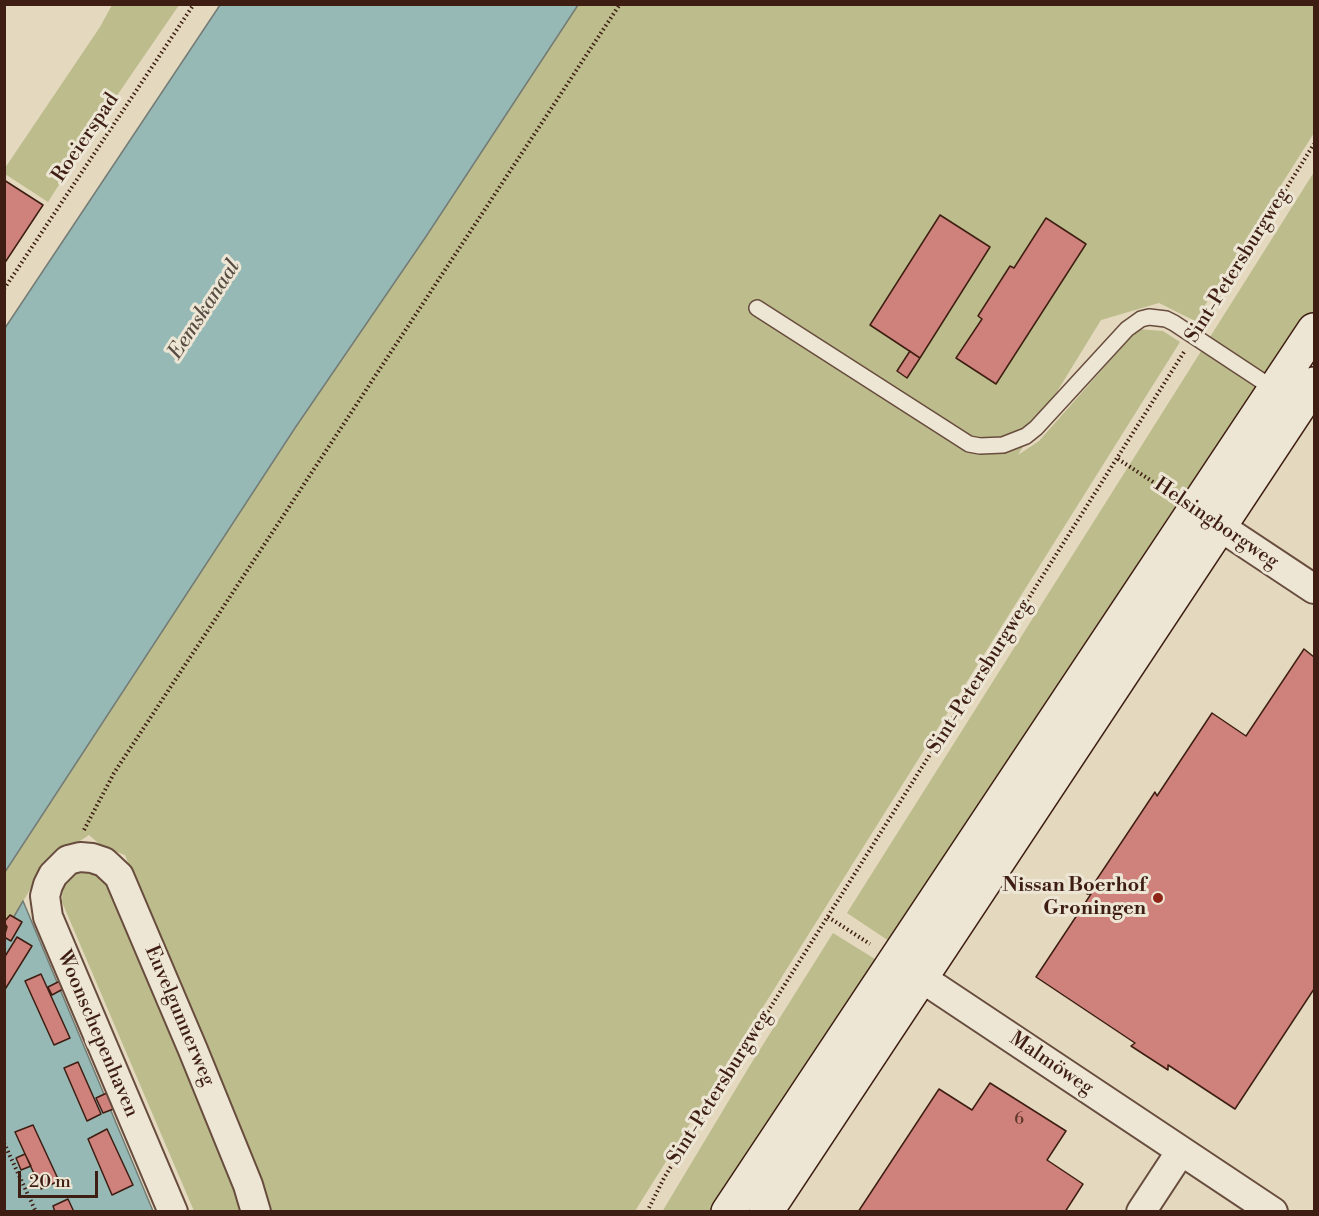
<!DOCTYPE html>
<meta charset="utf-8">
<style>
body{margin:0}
#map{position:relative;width:1319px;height:1216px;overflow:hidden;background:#e4d8be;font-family:"Libre Bodoni",serif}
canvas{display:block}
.frame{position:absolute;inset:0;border:6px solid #3e1e12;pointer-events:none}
.scale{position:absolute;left:18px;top:1171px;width:80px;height:27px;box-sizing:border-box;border:3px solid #3e1e12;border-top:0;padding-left:8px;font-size:18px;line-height:21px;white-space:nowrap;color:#3e1e12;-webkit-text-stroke:4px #ede6d5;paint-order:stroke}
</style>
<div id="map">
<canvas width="1319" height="1216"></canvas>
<div class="frame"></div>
<div class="scale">20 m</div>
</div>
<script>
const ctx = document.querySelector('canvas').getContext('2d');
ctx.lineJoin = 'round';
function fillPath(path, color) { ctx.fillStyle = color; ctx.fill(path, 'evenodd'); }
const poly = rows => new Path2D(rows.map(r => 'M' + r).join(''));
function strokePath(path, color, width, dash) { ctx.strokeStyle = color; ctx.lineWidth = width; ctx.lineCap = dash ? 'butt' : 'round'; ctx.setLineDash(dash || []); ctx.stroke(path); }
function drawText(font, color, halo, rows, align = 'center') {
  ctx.font = font + ' "Libre Bodoni",serif'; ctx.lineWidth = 6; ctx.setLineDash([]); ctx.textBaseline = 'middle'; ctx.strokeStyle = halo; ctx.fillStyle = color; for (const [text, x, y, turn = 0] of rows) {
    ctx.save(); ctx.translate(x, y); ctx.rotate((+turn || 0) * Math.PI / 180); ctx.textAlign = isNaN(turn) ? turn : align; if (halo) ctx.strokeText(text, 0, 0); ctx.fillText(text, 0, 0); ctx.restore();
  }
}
fillPath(poly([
 [112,5,179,5,105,113,48,202,5,174,5,168,100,27],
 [578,5,1314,5,1314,133,1195,321,1159,303,1101,320,1018,455,1039,441,1138,329,1163,331,1180,342,635,1211,271,1211,125,855,103,847,89,835,45,864,5,932,5,872,295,428,427,235],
 [1314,172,1314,314,895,945,847,913],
 [93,868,105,879,115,902,244,1211,194,1211,62,902,63,885,70,873],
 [833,933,883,964,718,1211,662,1212,749,1067]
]), '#bcbc8c');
const water = poly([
 [220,5,578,5,427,235,295,428,5,872,5,328,220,5],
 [23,901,153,1211,5,1212,5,932,23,901]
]);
fillPath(water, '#96b9b6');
strokePath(water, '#737b74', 1.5);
const building = poly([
 [4,180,43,205,4,264,4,180],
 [940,215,990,247,920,358,870,325,940,215],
 [1046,218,1086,244,996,384,956,358,982,319,978,316,1010,266,1014,268,1046,218],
 [910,351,920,358,907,378,897,371,910,351],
 [1304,649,1314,657,1314,989,1235,1109,1168,1065,1168,1070,1131,1046,1135,1043,1036,977,1091,894,1087,894,1155,792,1157,796,1212,713,1246,736,1304,649],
 [10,915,22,922,11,941,4,937,7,927,4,922,10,915],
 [17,937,32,946,4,991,4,958,17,937],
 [41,974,70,1038,54,1045,25,981,41,974],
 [60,981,63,989,52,995,48,987,60,981],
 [78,1062,101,1114,87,1121,64,1068,78,1062],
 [990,1083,1066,1131,1047,1160,1083,1184,1065,1212,858,1212,939,1089,972,1110,990,1083],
 [109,1092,116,1108,103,1113,96,1098,109,1092],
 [33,1125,59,1181,41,1189,15,1132,33,1125],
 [107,1129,133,1185,112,1195,88,1139,107,1129],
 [25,1154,31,1166,21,1170,16,1158,25,1154],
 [68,1199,74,1212,55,1212,53,1206,68,1199]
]);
fillPath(building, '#cf817b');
strokePath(building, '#3e1e12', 1.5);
const lane = poly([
 [757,308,969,444,980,446,1003,445,1026,436,1036,428,1127,329,1141,319,1149,317,1166,319,1174,323,1277,391]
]);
const street = poly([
 [1201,514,1314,589],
 [902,965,1273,1212],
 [173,1212,48,917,45,896,48,885,53,875,68,860,80,857,92,858,104,862,119,876,193,1050,248,1185,256,1212],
 [1141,1212,1181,1151]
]);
const secondary = poly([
 [728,1212,1314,330],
 [766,1212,1314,384]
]);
strokePath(lane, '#684c3d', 18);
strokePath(street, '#684c3d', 32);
strokePath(secondary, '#3e1e12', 36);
strokePath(poly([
 [4,289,194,4],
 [1204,320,1314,144],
 [1118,459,1170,493],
 [84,830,114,773,620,4],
 [828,917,870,944],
 [4,1143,36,1212],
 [647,1212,664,1178,700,1119,1184,352]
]), '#3e1e12', 4, [1.5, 3]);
strokePath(lane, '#ede6d5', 15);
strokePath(street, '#ede6d5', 28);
strokePath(secondary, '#ede6d5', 33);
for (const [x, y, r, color] of [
 [1158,898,6,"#8f2418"]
]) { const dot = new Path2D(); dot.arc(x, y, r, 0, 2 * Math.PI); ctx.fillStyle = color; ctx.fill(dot); strokePath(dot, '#ede6d5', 2); }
drawText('16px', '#62372c', null, [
 ["6",1019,1120]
]);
drawText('20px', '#3e1e12', '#ede6d5', [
 ["Roeierspad",86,138,-56],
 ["Sint-Petersburgweg",1238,266,-58],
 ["Helsingborgweg",1216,524,34],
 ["Sint-Petersburgweg",980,677,-58],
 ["Euvelgunnerweg",179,1016,67],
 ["Woonschepenhaven",97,1034,67],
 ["Malmöweg",1051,1064,34],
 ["Sint-Petersburgweg",720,1088,-58]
]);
drawText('bold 20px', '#3e1e12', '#ede6d5', [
 ["Nissan Boerhof",1146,886],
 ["Groningen",1146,909]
], 'right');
drawText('italic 21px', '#584c43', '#ede6d5', [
 ["Eemskanaal",205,310,-57]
]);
</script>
